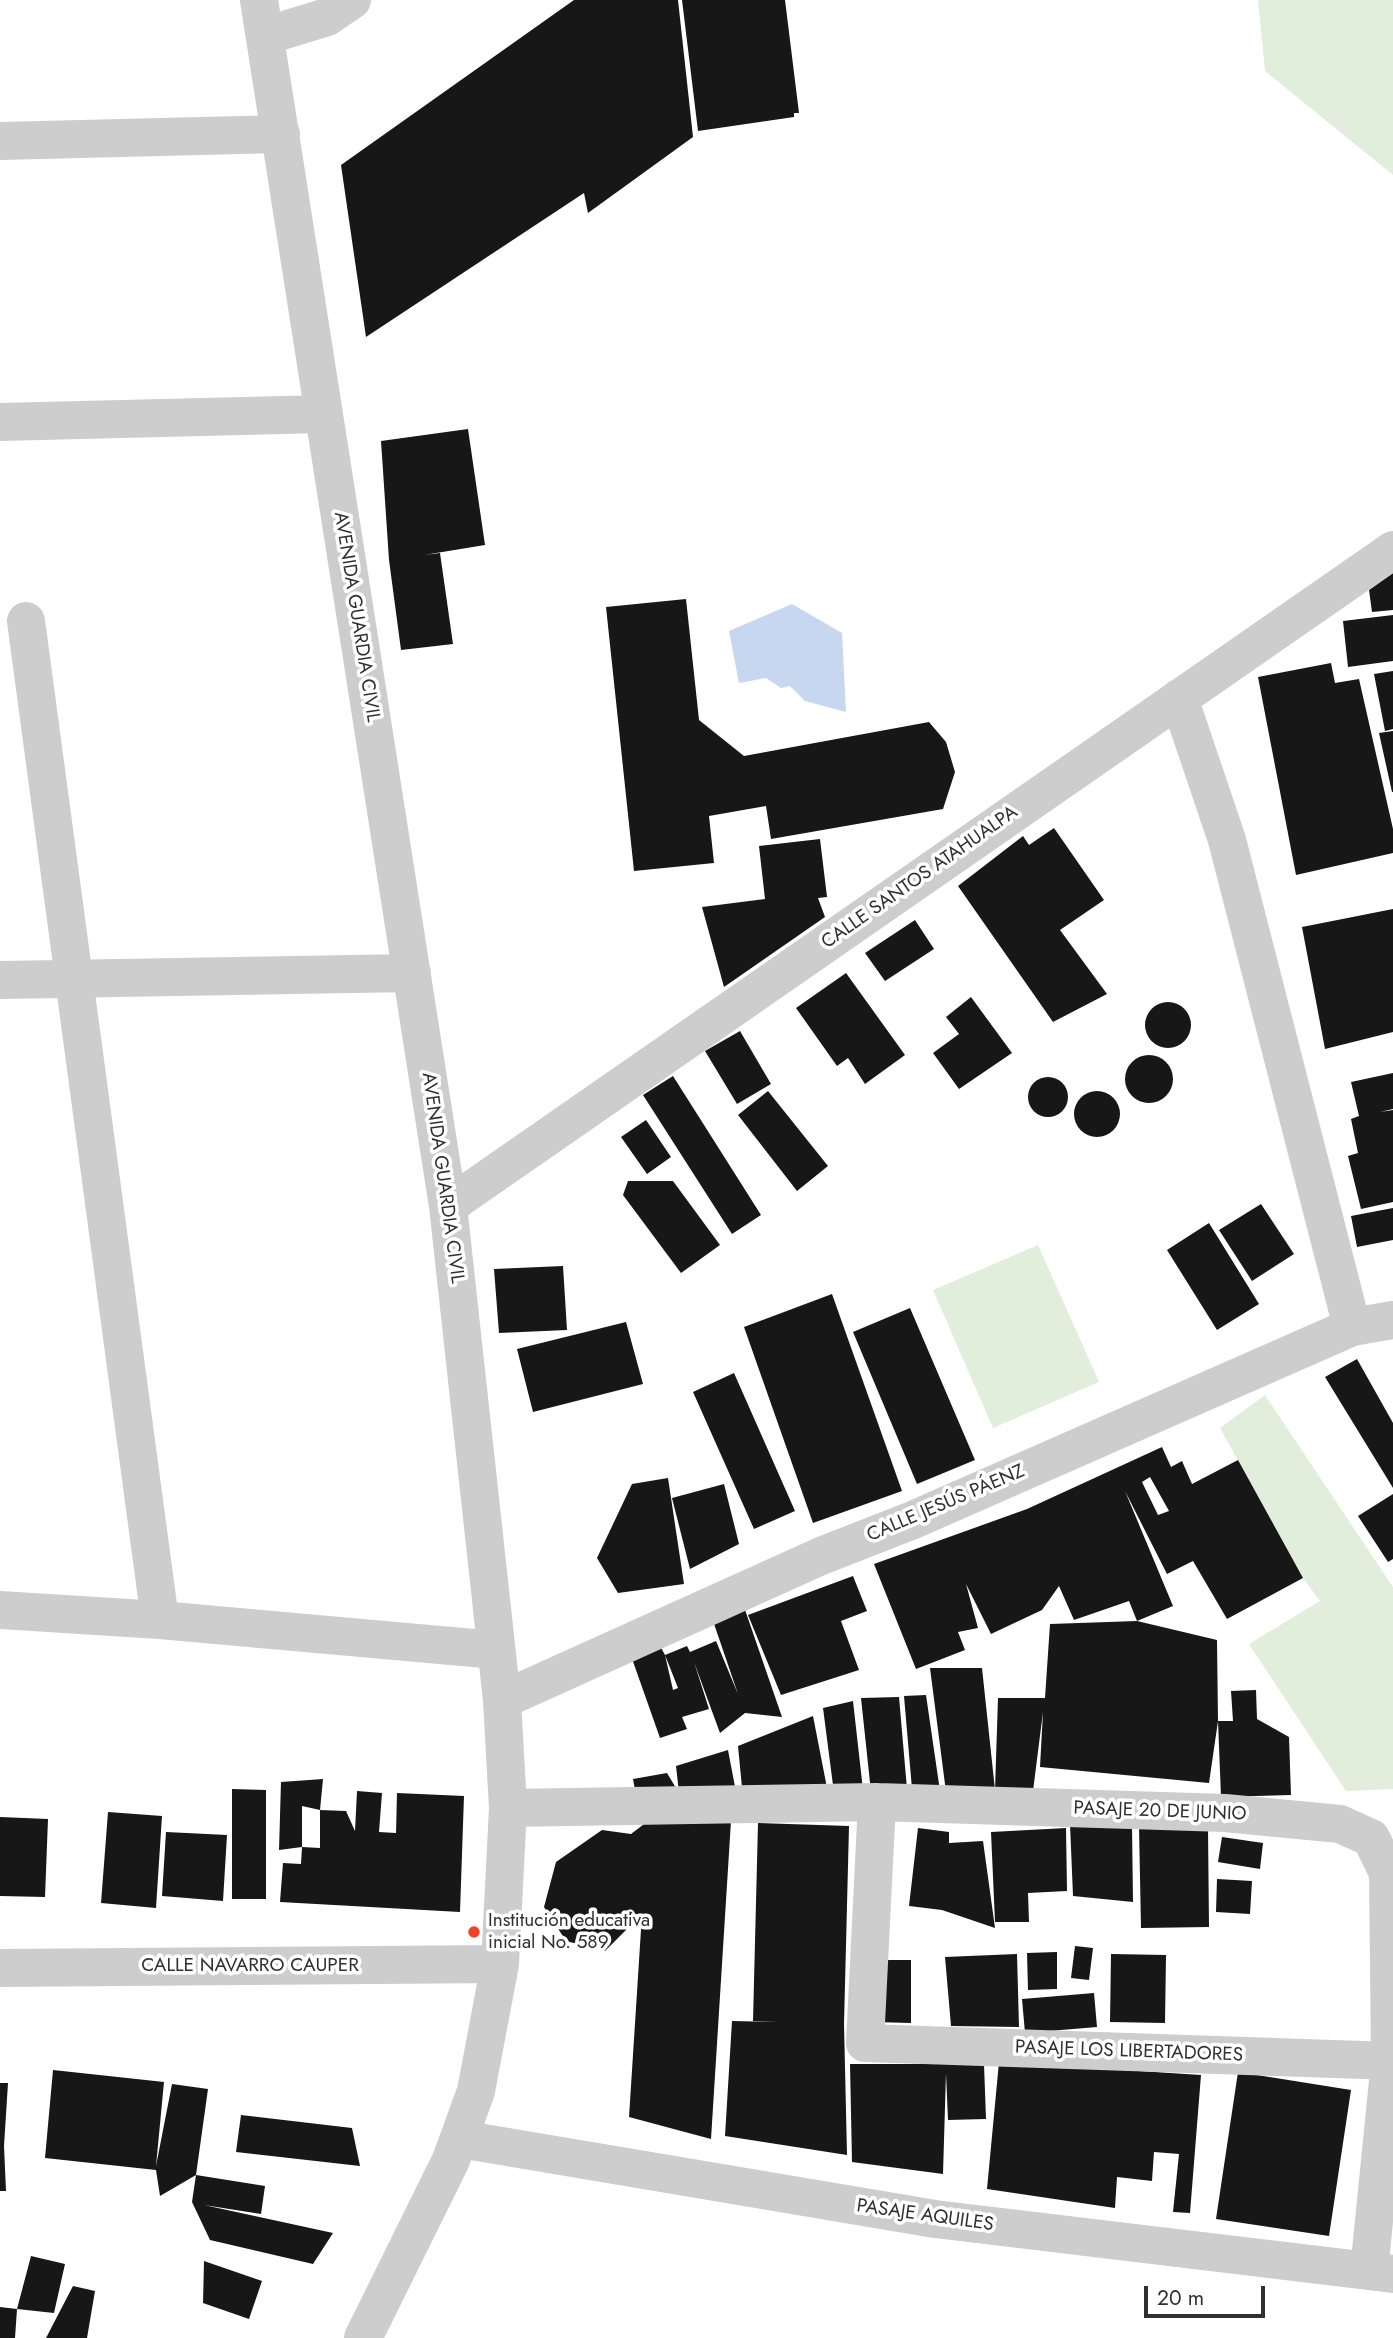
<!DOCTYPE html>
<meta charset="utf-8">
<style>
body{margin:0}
#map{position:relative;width:1393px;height:2338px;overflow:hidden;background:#fff;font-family:Jost,sans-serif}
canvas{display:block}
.scale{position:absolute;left:1144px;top:2286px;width:121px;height:32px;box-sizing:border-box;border:4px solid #303030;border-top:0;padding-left:9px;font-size:21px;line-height:24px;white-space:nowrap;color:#303030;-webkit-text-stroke:5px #fff;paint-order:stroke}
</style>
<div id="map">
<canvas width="1393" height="2338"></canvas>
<div class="scale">20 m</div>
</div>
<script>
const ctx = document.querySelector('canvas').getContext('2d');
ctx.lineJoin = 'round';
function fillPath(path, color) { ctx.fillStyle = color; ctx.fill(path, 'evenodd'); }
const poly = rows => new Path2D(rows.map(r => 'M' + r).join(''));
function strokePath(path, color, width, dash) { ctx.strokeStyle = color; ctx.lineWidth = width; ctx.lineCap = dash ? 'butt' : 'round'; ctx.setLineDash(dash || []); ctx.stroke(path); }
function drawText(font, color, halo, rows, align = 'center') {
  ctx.font = font + ' Jost,sans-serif'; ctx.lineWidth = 7; ctx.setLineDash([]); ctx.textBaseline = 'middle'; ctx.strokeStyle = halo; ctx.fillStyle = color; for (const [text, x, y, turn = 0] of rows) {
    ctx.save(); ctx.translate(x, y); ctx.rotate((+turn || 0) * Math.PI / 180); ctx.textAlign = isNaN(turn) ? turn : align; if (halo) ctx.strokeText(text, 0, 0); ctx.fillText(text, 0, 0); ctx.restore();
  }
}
fillPath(poly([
 [1258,0,1393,0,1393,175,1265,71],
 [1038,1245,1099,1382,993,1428,933,1290],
 [1265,1395,1393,1587,1393,1789,1346,1791,1249,1644,1320,1601,1303,1578,1220,1428]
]), '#e2eedc');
fillPath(poly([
 [792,604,842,633,846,712,805,701,790,686,781,688,766,678,739,683,729,631]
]), '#c7d7ef');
fillPath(poly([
 [574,0,678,0,693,137,588,213,584,193,366,337,341,165],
 [682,0,785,0,799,113,794,113,794,117,698,131],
 [468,429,485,545,424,555,440,553,453,644,401,650,389,560,381,441],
 [1393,573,1393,610,1372,612,1369,590],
 [686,599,699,720,744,756,929,722,946,742,955,772,943,809,771,839,766,806,709,816,714,863,634,871,606,607],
 [1393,615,1393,661,1348,667,1343,621],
 [1331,663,1335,683,1359,679,1393,829,1393,853,1296,875,1258,677],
 [1393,671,1393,729,1385,731,1374,674],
 [1393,731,1393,792,1392,792,1379,733],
 [1054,828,1104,900,1060,930,1107,994,1053,1022,958,886,1023,836,1029,845],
 [820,839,827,897,818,898,825,917,724,987,702,907,765,899,759,846],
 [1393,909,1393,1032,1325,1049,1302,927],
 [915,920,934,949,885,981,865,953],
 [846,973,905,1055,865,1084,848,1058,837,1066,796,1008],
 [971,997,1012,1053,959,1089,933,1053,959,1034,946,1017],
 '1145 1025a23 23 0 1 1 46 0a23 23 0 1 1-46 0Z',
 [740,1031,771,1084,737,1104,705,1051],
 '1125 1079a24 24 0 1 1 48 0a24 24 0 1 1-48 0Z',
 [1393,1073,1393,1109,1380,1112,1393,1110,1393,1202,1361,1209,1348,1156,1358,1153,1351,1119,1359,1116,1351,1082],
 [673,1076,761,1215,732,1234,643,1095],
 '1028 1097a20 20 0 1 1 40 0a20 20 0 1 1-40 0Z',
 [768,1091,828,1166,797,1191,738,1115],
 '1074 1114a23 23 0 1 1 46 0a23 23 0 1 1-46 0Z',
 [646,1120,671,1157,647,1174,621,1137],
 [628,1181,673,1181,720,1245,681,1273,623,1195],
 [1261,1204,1294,1254,1252,1281,1219,1230],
 [1393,1208,1393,1240,1357,1247,1351,1216],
 [1209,1223,1259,1304,1217,1330,1167,1250],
 [563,1266,567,1330,499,1333,494,1269],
 [832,1294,902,1491,813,1523,744,1327],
 [910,1308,975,1460,917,1484,853,1332],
 [626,1322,643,1384,533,1412,517,1349],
 [1357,1359,1393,1423,1393,1488,1325,1377],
 [734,1373,795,1511,754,1529,693,1392],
 [1162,1447,1171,1467,1182,1461,1192,1484,1238,1460,1303,1578,1227,1619,1193,1561,1167,1574,1125,1491,1173,1606,1137,1621,1129,1601,1074,1620,1059,1586,1042,1610,991,1634,966,1584,978,1628,958,1632,965,1650,916,1669,874,1564,1027,1509],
 [1150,1477,1169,1511,1158,1515,1142,1482],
 [668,1478,684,1584,618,1593,597,1558,632,1484],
 [724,1484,739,1544,690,1569,672,1498],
 [1393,1494,1393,1559,1388,1562,1358,1516],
 [853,1576,867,1611,841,1621,859,1670,781,1695,748,1615],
 [743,1604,782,1717,745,1713,720,1733,694,1662,709,1709,682,1717,687,1729,660,1738,630,1653,659,1644,665,1655,687,1646,690,1652,716,1641,738,1694,711,1615],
 [665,1655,678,1688,673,1690],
 [1137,1621,1217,1640,1218,1721,1209,1783,1040,1767,1043,1712,1033,1791,946,1792,930,1668,982,1668,995,1790,998,1698,1045,1698,1050,1624],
 [1256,1690,1257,1719,1289,1737,1291,1795,1221,1797,1218,1721,1233,1721,1231,1691],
 [926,1695,940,1791,912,1789,904,1696],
 [899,1697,907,1789,871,1792,861,1698],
 [853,1701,863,1790,834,1793,823,1708],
 [813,1716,828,1793,743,1798,738,1746],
 [728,1750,736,1792,679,1793,676,1766],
 [667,1773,679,1793,637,1800,633,1779],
 [323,1779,320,1810,302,1806,302,1847,279,1850,281,1782],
 [232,1789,266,1790,266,1899,232,1899],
 [357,1791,382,1793,379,1832,396,1833,397,1793,464,1796,460,1912,280,1902,283,1863,301,1864,302,1847,320,1848,320,1810,346,1811,355,1831],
 [108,1812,162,1816,156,1908,101,1903],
 [0,1817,48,1819,45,1897,0,1896],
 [648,1821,731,1821,711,2139,629,2117,642,1914,605,1951,566,1941,544,1907,556,1862,602,1830,631,1834],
 [758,1823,849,1826,844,2024,847,2155,725,2136,732,2021,779,2022,753,2021],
 [1070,1824,1132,1826,1133,1902,1073,1896],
 [1139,1826,1208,1828,1209,1927,1141,1928],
 [918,1828,949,1832,949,1843,983,1841,995,1928,942,1910,909,1906],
 [1066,1828,1067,1891,1028,1893,1029,1922,995,1922,991,1832],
 [166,1832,227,1835,223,1901,162,1896],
 [1222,1837,1263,1843,1260,1869,1218,1862],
 [1217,1879,1252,1881,1250,1914,1216,1912],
 [1075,1946,1093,1948,1089,1980,1071,1978],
 [1057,1952,1057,1989,1028,1990,1027,1953],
 [1017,1954,1019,2027,951,2026,945,1957],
 [1111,1954,1166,1955,1165,2023,1110,2022],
 [874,1960,911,1960,911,2023,874,2022],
 [1094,1993,1097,2027,1025,2033,1022,1999],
 [999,2062,1201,2075,1190,2213,1173,2212,1179,2154,1154,2152,1152,2181,1117,2177,1115,2208,987,2189],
 [850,2064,984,2064,986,2119,948,2120,946,2073,943,2174,852,2162],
 [53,2070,164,2082,156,2166,172,2084,208,2089,196,2175,265,2186,261,2214,204,2205,333,2233,313,2264,210,2240,192,2202,196,2175,160,2196,156,2170,45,2158],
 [1238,2072,1351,2090,1329,2236,1216,2219],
 [0,2083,8,2083,4,2146,6,2191,0,2191],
 [241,2115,352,2128,360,2166,236,2152],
 [31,2256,65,2264,54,2313,17,2309],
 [204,2261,262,2281,249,2319,203,2303],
 [73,2286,95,2291,87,2338,46,2338],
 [0,2307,17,2309,15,2338,0,2338]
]), '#171717');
strokePath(poly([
 [259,0,448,1206,502,1700,508,1808,500,1964,476,2091,451,2160,363,2338],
 [265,36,327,17,352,0],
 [0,141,281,134],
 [0,422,324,414],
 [26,621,160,1620],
 [1179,698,1227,840,1352,1327],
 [0,980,412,973],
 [448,1206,1393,550],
 [0,1610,160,1620,496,1650],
 [502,1700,821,1556,913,1520,1352,1327,1393,1320],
 [877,1802,865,2043,1393,2061],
 [508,1808,877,1802,1225,1813,1340,1824,1371,1838,1388,1873,1390,2061,1369,2271],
 [0,1968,500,1964],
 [460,2139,935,2219,1393,2274]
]), '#cdcdcd', 38);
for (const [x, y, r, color] of [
 [474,1932,7,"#f24026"]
]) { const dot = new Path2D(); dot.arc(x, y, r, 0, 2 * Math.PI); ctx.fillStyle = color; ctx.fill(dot); strokePath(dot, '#fff', 2.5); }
drawText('19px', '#303030', '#fff', [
 ["AVENIDA GUARDIA CIVIL",356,617,81],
 ["CALLE SANTOS ATAHUALPA",920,878,-35],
 ["AVENIDA GUARDIA CIVIL",442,1178,82],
 ["CALLE JESÚS PÁENZ",946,1504,-23],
 ["PASAJE 20 DE JUNIO",1160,1812,2],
 ["CALLE NAVARRO CAUPER",250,1966],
 ["PASAJE LOS LIBERTADORES",1129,2052,2],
 ["PASAJE AQUILES",925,2216,8]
]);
drawText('19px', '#303030', '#fff', [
 ["Institución educativa",488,1921],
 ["inicial No. 589",488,1943]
], 'left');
</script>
